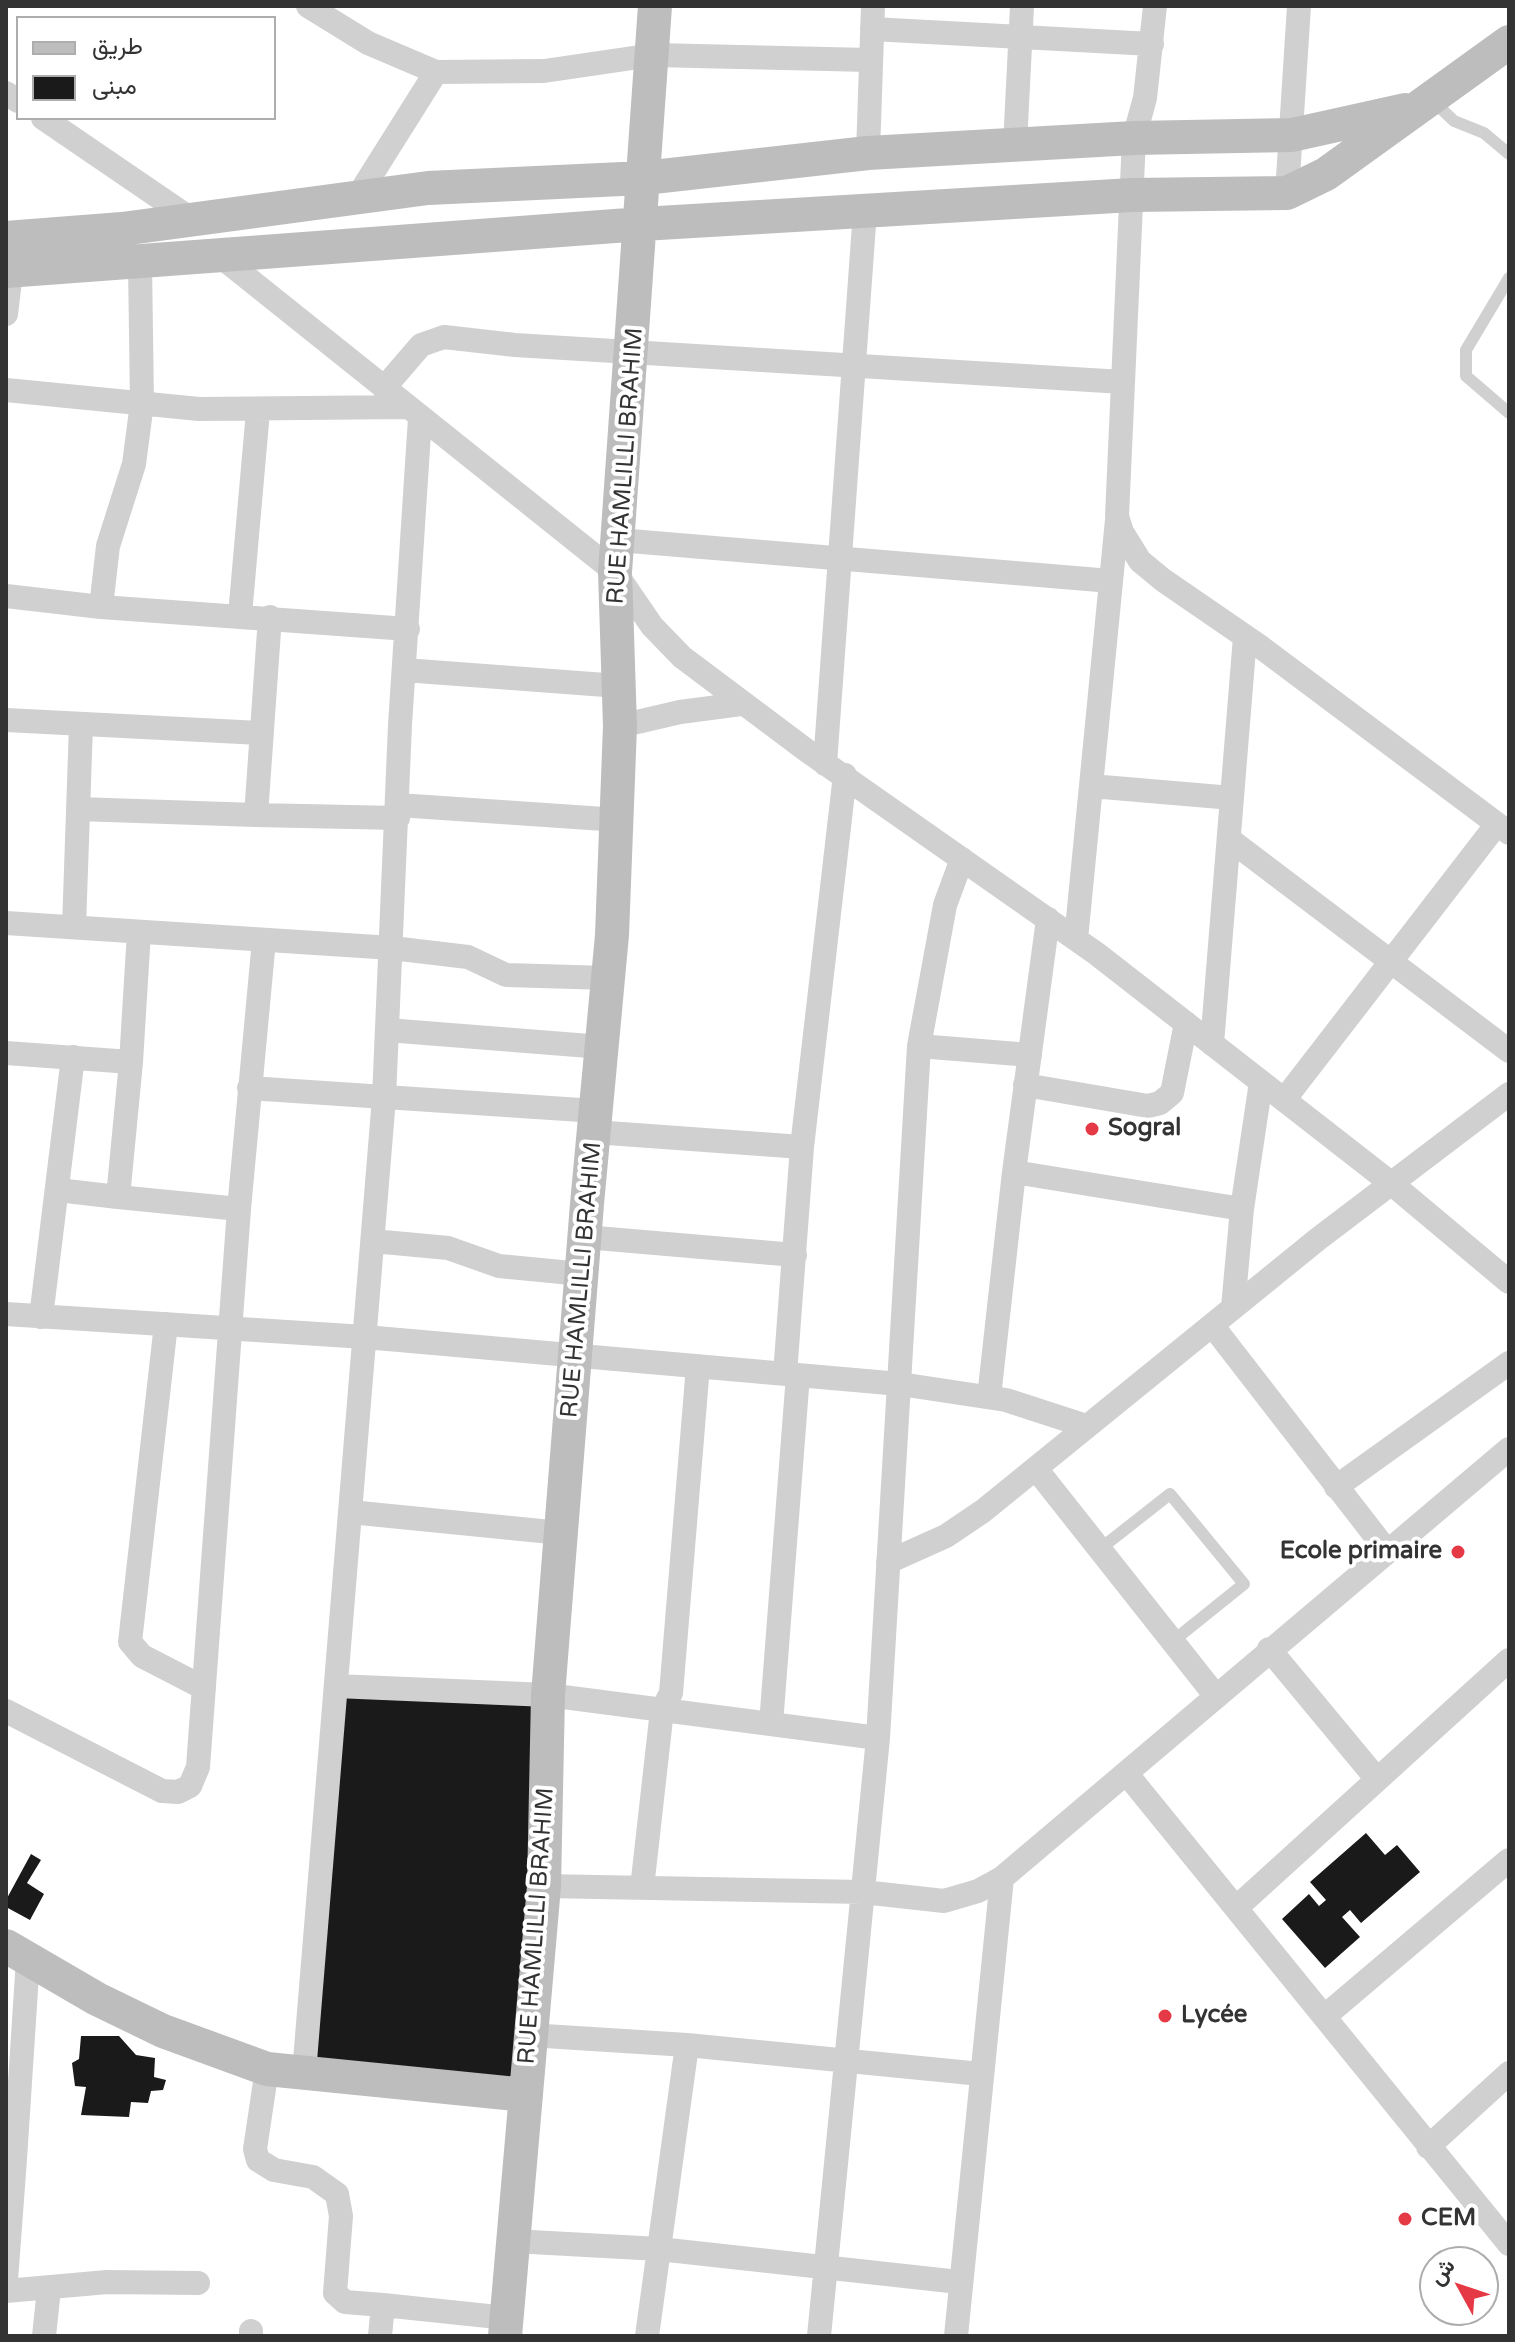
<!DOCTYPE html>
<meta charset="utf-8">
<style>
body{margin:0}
#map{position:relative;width:1515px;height:2342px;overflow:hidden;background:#fff;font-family:"Varela Round",Vazirmatn,sans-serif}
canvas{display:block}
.frame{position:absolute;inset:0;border:8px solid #333;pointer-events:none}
.legend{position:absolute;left:16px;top:16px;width:260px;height:104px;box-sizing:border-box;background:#fff;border:2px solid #adadad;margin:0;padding:10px 14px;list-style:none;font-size:24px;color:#333}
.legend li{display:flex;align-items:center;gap:16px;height:40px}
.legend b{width:40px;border:2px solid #adadad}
.north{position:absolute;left:1419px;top:2246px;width:80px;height:80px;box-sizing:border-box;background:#fff;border:2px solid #adadad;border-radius:50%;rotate:310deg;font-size:22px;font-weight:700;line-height:32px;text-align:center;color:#333}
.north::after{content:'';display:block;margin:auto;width:28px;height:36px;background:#e63946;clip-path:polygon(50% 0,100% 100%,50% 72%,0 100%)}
</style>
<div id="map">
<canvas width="1515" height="2342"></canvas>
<div class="frame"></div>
<ul class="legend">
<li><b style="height:10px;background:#bdbdbd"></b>طريق</li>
<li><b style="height:22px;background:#1a1a1a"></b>مبنى</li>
</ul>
<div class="north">ش</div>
</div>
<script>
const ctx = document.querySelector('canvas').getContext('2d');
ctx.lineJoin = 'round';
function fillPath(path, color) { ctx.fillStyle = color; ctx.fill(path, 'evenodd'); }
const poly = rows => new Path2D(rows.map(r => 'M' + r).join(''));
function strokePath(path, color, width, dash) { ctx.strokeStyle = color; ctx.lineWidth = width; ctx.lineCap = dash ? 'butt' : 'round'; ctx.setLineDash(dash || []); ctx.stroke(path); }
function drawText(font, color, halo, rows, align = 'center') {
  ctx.font = font + ' "Varela Round",sans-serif'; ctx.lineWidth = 8; ctx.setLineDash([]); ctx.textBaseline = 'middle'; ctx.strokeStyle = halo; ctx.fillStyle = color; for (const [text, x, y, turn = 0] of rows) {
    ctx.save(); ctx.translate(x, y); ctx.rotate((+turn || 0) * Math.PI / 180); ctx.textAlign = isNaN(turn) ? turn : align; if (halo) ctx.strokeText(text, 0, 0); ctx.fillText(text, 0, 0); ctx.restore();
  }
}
fillPath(poly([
 [336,1686,548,1695,526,2095,304,2073],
 [1366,1833,1385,1855,1397,1845,1420,1872,1361,1923,1350,1910,1342,1917,1360,1937,1325,1968,1282,1919,1309,1894,1319,1906,1326,1900,1310,1882],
 [31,1854,41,1860,27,1883,44,1894,30,1920,6,1907,6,1900],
 [81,2036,119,2036,136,2055,155,2058,154,2077,166,2080,163,2090,151,2091,148,2103,131,2102,129,2117,81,2115,86,2087,75,2086,72,2063,79,2059]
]), '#1a1a1a');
strokePath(poly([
 [1433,101,1454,121,1484,133,1509,154],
 [1509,278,1466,350,1466,376,1509,413],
 [1100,1549,1170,1494,1244,1584,1173,1641]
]), '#d0d0d0', 12);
strokePath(poly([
 [308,6,368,43,436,72,544,71,653,55,870,60],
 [1155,6,1145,98,1134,138,1117,516,1122,532,1140,561,1163,580,1262,648,1509,833],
 [872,29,1152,44],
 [6,93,18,101],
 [43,118,191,219],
 [1015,145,1022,6],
 [868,153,873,6],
 [1287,193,1299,6],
 [358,196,436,72],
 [220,256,615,572,652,626,682,657,806,750,1097,954,1392,1184,1509,1282],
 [6,314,13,256],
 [384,388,421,345,444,337,515,345,1123,382],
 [6,390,199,409,408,407],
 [618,540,1111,581],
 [6,596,101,607,408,629],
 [101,607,108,546,134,464,142,403,140,263],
 [240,615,258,411],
 [270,617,256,815,398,818],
 [404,670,619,686],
 [6,720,260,733],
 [620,726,680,712,741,704],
 [825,764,865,211],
 [1091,786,1232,798],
 [398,805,619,820],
 [78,809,256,815],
 [1229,839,1509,1051],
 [962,859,945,905,919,1046,1030,1055],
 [1048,919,1014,1172,1242,1209],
 [6,923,392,948,468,957,506,975,608,978],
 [74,927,81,725],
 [1076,939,1117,520],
 [387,1030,602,1047],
 [1212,1044,1245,637],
 [6,1053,131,1062,139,932],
 [1025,1085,1148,1106,1160,1103,1172,1093,1186,1023],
 [249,1088,596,1111],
 [1284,1100,1497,824],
 [594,1132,802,1147],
 [58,1190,118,1197,131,1062],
 [239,1209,264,940],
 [585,1237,795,1255],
 [373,1241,448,1248,499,1266,582,1274],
 [1233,1307,1242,1209,1261,1082],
 [6,1314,365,1337,900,1384,1006,1400,1086,1426],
 [41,1317,73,1057],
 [166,1324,130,1642,142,1656,204,1688],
 [1212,1325,1387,1551],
 [785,1374,802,1147,845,775],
 [989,1397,1014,1172],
 [1037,1470,1215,1695],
 [1336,1487,1509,1363],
 [350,1512,561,1533],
 [888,1562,946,1536,983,1511,1318,1239,1509,1094],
 [1269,1649,1376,1778],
 [336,1686,548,1695,878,1738],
 [6,1711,162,1791,178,1792,190,1786,198,1767,239,1209,118,1197],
 [771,1724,798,1375],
 [1126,1773,1509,2244],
 [544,1886,863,1892,944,1901,978,1891,1002,1878,1509,1449],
 [642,1888,662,1710,671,1693,698,1366],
 [1236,1908,1509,1660],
 [1325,2016,1509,1860],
 [529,2035,687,2045,981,2074],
 [267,2069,255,2149,258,2160,274,2170,313,2177,337,2194,341,2216,335,2293,345,2302,383,2305],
 [304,2073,384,1098,400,725,420,418],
 [1428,2147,1509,2073],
 [6,2158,15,2159,6,2280],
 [15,2159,28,1959],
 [513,2241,659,2249,959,2282],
 [6,2291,107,2282,198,2283],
 [44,2336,49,2289],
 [251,2336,251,2331],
 [380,2336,383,2305,507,2318],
 [647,2336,687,2045],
 [819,2336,878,1738,919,1046],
 [956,2336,1002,1878]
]), '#d0d0d0', 24);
strokePath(poly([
 [6,238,122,229,428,188,644,178,868,153,1134,138,1292,135,1405,110],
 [6,271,642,224,1132,195,1287,193,1326,174,1509,42],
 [6,1946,97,1999,163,2031,267,2069,526,2095],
 [505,2336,544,1886,548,1695,587,1204,612,935,620,726,615,572,655,6]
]), '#bdbdbd', 34);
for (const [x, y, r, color] of [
 [1092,1129,8,"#e63946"],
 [1458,1552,8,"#e63946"],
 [1165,2016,8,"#e63946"],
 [1405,2219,8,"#e63946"]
]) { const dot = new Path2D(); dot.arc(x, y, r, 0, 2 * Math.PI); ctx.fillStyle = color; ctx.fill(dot); strokePath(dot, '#fff', 3); }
drawText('24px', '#333', '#fff', [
 ["RUE HAMLILLI BRAHIM",626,466,-86],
 ["RUE HAMLILLI BRAHIM",582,1280,-85],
 ["RUE HAMLILLI BRAHIM",537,1926,-86]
]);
drawText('bold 24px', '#333', '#fff', [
 ["Sogral",1108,1129],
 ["Ecole primaire",1442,1552,"right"],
 ["Lycée",1181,2016],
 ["CEM",1421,2219]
], 'left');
</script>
